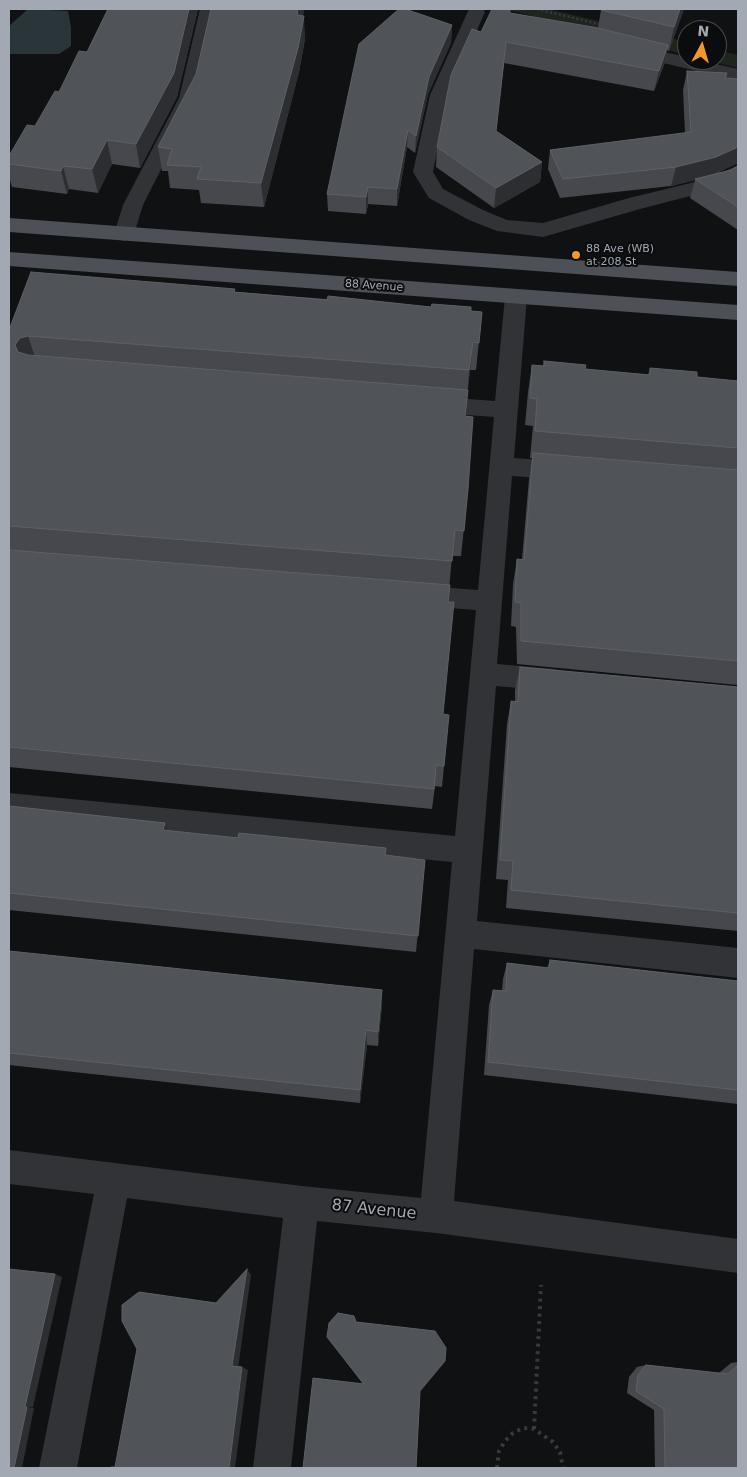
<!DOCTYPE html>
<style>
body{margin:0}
#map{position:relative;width:747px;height:1477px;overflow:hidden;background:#101112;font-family:"DejaVu Sans",sans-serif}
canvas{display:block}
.frame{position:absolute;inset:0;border:10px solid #a2a9b3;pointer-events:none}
.north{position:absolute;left:677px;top:20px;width:50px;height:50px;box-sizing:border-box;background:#0b0c0d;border:1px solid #474b4f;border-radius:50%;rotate:6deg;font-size:14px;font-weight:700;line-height:20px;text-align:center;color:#a2a9b3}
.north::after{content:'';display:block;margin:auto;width:18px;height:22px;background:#f29828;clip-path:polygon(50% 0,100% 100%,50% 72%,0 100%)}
</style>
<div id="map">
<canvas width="747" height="1477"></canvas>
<div class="frame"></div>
<div class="north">N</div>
</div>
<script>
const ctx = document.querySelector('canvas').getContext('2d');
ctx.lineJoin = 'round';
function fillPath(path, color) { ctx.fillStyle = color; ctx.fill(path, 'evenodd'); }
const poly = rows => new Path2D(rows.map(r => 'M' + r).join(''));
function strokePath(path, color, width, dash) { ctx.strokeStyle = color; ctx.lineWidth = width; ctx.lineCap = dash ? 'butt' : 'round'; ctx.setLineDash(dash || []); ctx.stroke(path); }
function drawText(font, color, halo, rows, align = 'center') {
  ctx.font = font + ' "DejaVu Sans",sans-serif'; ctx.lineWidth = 4; ctx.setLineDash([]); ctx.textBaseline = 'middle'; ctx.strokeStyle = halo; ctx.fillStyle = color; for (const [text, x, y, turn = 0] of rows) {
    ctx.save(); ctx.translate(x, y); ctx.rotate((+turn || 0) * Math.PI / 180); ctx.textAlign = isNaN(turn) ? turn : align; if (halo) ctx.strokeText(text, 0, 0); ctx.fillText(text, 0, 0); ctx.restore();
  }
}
fillPath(poly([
 [504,9,548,9,687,42,687,55],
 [717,50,738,55,738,68,705,60,717,60]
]), '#1d251d');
fillPath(poly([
 [28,9,68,11,71,27,71,46,59,54,9,54,9,26]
]), '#2a353a');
strokePath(poly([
 [537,9,602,25]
]), '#373a3e', 2.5, [2, 2.5]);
strokePath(poly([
 [534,1429,541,1285],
 [497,1468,499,1451,505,1441,513,1433,523,1428,534,1429,553,1442,560,1452,563,1468]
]), '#373a3e', 4, [3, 4.5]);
fillPath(poly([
 [200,9,218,9,197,98,143,205,134,234,131,239,124,241,117,239,114,234,123,205,179,98,200,9],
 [469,9,483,9,485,12,448,95,433,172,443,189,483,210,507,220,543,223,629,198,711,178,738,165,738,180,725,187,640,209,543,237,497,231,469,220,429,198,413,172,430,95,469,9],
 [628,44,687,57,687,60,698,60,738,69,738,81,622,53,619,49,622,45,628,44],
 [516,290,524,292,527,297,514,458,567,462,575,465,579,471,575,477,567,480,512,476,497,664,554,669,563,672,567,680,563,688,554,691,496,686,477,921,738,948,738,978,474,949,454,1201,738,1239,738,1273,436,1233,317,1221,291,1468,253,1468,283,1218,127,1198,77,1468,39,1468,94,1194,9,1184,9,1150,302,1186,421,1198,452,862,9,819,9,793,455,836,476,610,411,605,402,602,398,595,402,588,411,585,478,590,494,417,428,412,420,410,416,404,420,398,428,396,495,401,505,297,508,292,516,290]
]), '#313337');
fillPath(poly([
 [9,218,738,272,738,286,9,232,9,218],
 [9,252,738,305,738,320,9,266,9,252]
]), '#4d5056');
fillPath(poly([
 [98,9,198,9,177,97,140,168,112,164,98,193,69,189,67,194,12,187,9,177,9,156,35,126,87,52,108,9],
 [211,9,304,9,303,15,305,39,299,72,264,207,201,203,199,190,170,188,168,171,162,171,158,147,196,74],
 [684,9,669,51,667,50,664,65,654,91,504,63,496,131,542,162,540,182,494,208,436,167,437,147,481,32,510,13,598,28,601,10],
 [452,25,451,43,428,94,415,153,407,147,397,206,368,204,366,214,328,211,327,194],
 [687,71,727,73,726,78,738,163,717,173,731,170,738,166,738,230,690,198,695,180,671,186,560,198,548,169,550,150,685,133,683,90],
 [235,292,431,307,482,312,476,370,470,370,465,416,468,489,461,556,452,556,448,602,443,714,444,766,442,787,435,786,432,809,9,767,9,330],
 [544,361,585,369,648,375,650,368,697,377,738,381,738,686,738,685,517,664,516,627,511,626,513,584,517,559,522,559,529,479,532,458,530,458,533,426,525,425,528,392,532,365,543,366],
 [520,667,738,687,738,931,506,908,508,880,496,879,507,724,511,701,515,702,515,690],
 [9,806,165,823,167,831,425,860,416,952,9,910],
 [9,951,382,1005,378,1046,367,1045,360,1103,9,1065],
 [550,960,738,981,738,1104,484,1075,489,1005,493,990,502,991,503,979,507,963,547,968],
 [356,1322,420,1391,363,1384,327,1337],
 [738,1362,738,1468,655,1468,654,1410,627,1393,629,1377,637,1367,646,1365,719,1373,731,1363]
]), '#46484d');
fillPath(poly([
 [189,9,198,9,177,97,140,168,136,144],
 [298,9,304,9,304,10,298,39,297,15],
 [680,9,684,9,669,51,674,27],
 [304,16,305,39,299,72,264,207,261,183],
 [452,25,451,43,428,94,415,153,416,136,429,77],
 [506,42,504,63,494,151,496,131],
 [668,45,664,65,654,91,659,71],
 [408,130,407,147,397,206,397,189],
 [107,140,112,164,98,193,92,169],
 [738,147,738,163,710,176,695,179,695,180,671,186,676,167],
 [542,162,540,182,494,208,496,188],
 [63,166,69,189,67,194,61,171],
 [368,187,368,204,366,214,366,197],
 [28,336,37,363,24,372,15,345,20,338],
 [473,342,470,370,467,397,469,370],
 [165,823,172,842,163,830],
 [382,990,382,1005,378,1046,378,1032],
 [366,1030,367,1045,360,1103,360,1090],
 [247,1269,251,1275,238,1369,232,1366],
 [55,1274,62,1277,33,1407,25,1407],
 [242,1367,248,1370,235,1468,229,1468],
 [27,1407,34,1408,22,1468,14,1468]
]), '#2c2e31');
const building = poly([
 [108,9,189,9,174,73,136,144,107,140,92,169,63,166,61,171,9,164,9,156,27,125,35,126,55,91,59,92,79,51,87,52,108,9],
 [211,9,298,9,297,15,304,16,298,48,261,183,197,179,201,167,167,165,172,149,158,147,196,74,211,9],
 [399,9,405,9,452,25,429,77,416,136,408,130,397,189,368,187,366,197,327,194,359,44,399,9],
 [492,9,510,9,510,13,593,27,668,45,659,71,506,42,496,131,542,162,496,188,437,147,451,75,472,29,481,32,492,9],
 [601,9,680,9,674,27,601,10,601,9],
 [687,71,727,73,725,78,738,79,738,147,716,157,676,167,563,179,550,150,691,132,687,71],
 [738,166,738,207,695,179,731,170,738,166],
 [31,272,235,289,234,292,327,300,328,296,431,307,432,304,471,307,471,311,482,312,479,343,473,342,469,370,28,336,20,338,15,345,18,352,28,355,468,390,465,416,473,417,468,489,464,531,455,530,452,561,9,526,9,330,31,272],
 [544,361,586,365,585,369,650,375,650,368,697,372,697,377,738,381,738,448,535,431,537,399,530,398,532,365,544,366,544,361],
 [533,453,738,470,738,661,521,641,521,603,515,602,517,559,524,560,533,453],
 [9,550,450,585,448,602,454,602,443,714,449,715,444,766,436,765,434,789,9,747,9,550],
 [520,667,738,687,738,913,511,890,513,861,500,860,511,701,518,702,520,667],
 [9,806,165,823,163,830,238,838,239,833,386,848,385,855,425,860,418,936,9,893,9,806],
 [9,951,382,990,378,1032,366,1030,360,1090,9,1053,9,951],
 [550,960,738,981,738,1090,488,1062,493,990,506,991,507,963,549,968,550,960],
 [9,1269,55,1274,25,1407,27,1407,14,1468,9,1468,9,1269],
 [247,1269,232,1366,242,1367,229,1468,110,1468,111,1467,115,1467,137,1349,122,1321,122,1305,139,1292,216,1303,247,1269],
 [338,1313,354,1316,356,1322,435,1331,446,1348,445,1361,420,1391,416,1468,303,1468,313,1378,364,1384,327,1337,329,1323,338,1313],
 [646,1365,728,1374,738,1365,738,1468,665,1468,664,1409,636,1391,638,1375,646,1365]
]);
fillPath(building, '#505358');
strokePath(building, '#5d6066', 1);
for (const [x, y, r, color] of [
 [576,255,5,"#f29828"]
]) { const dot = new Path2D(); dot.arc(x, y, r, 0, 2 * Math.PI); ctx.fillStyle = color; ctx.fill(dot); strokePath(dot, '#0b0c0d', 2); }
drawText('11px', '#a2a9b3', '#0b0c0d', [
 ["88 Ave (WB)",586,249],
 ["at 208 St",586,262]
], 'left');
drawText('11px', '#a2a9b3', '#0b0c0d', [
 ["88 Avenue",374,286,4]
]);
drawText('16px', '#a2a9b3', '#0b0c0d', [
 ["87 Avenue",374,1210,6]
]);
</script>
